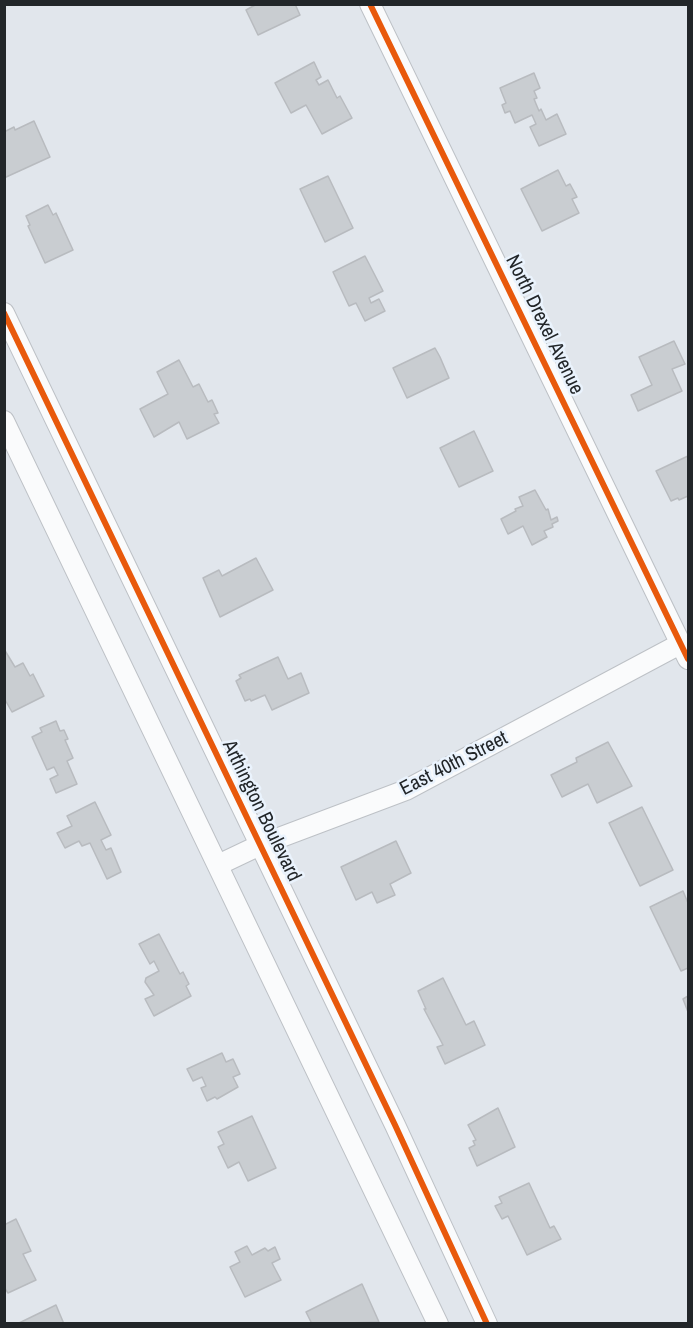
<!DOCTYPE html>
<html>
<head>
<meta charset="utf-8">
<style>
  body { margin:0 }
  #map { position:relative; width:693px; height:1328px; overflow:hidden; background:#e1e6ec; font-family:"Archivo Narrow",sans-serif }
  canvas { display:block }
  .frame { position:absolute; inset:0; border:6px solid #222629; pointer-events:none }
</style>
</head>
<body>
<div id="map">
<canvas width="693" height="1328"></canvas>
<div class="frame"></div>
</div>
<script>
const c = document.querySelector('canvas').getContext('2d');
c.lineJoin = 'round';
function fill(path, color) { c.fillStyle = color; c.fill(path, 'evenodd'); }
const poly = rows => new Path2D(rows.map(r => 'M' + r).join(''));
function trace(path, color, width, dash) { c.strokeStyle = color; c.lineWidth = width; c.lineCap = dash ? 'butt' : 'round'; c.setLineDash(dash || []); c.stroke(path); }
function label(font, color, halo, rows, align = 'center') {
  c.font = font + ' "Archivo Narrow",sans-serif'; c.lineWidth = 5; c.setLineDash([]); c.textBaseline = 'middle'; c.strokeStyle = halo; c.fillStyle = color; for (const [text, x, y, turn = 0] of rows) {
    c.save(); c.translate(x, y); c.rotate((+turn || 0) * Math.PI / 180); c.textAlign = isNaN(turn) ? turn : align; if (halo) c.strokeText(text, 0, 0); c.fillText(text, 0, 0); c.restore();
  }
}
const building = poly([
  [257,4,295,4,300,15,258,35,246,10,257,4],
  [314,62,321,77,316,80,319,85,328,80,337,98,340,96,352,118,322,134,306,105,291,113,275,83,314,62],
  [534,73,540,88,534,91,537,98,534,99,539,111,541,109,546,120,557,114,566,134,539,146,530,127,536,124,532,115,515,123,510,111,505,113,502,105,506,103,500,88,534,73],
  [34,121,50,157,4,178,4,132,14,127,15,130,34,121],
  [558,170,566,186,570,184,577,197,572,199,579,213,542,231,521,189,558,170],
  [328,176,353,228,325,242,300,189,328,176],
  [48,205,53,215,56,213,73,250,45,263,28,226,30,225,26,216,48,205],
  [365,256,383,291,369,298,371,303,379,299,385,311,365,321,356,303,349,306,333,272,365,256],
  [674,341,685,364,672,369,682,391,638,411,631,395,652,385,639,357,674,341],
  [435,348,440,357,449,378,407,398,393,368,435,348],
  [179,360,193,387,199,384,208,402,212,400,218,413,214,414,219,423,187,439,179,422,154,437,140,409,168,394,157,372,179,360],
  [474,431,493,471,459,487,440,448,474,431],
  [688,456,688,496,679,500,678,498,671,501,656,471,688,456],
  [535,490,546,510,548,509,551,520,557,517,558,521,552,524,553,527,544,531,547,537,532,545,523,526,508,534,501,519,516,511,515,509,523,506,519,497,535,490],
  [256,558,273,590,220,617,203,578,219,570,222,576,256,558],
  [4,649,15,667,23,663,30,676,33,674,44,696,12,712,4,698,4,649],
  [278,657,288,679,301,673,309,693,272,710,265,695,251,701,250,699,245,701,236,681,241,678,239,675,278,657],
  [56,721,60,731,64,730,68,739,65,740,73,758,67,761,77,784,56,793,50,779,58,775,54,767,47,770,32,737,42,732,40,728,56,721],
  [608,742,632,786,597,803,588,784,562,797,551,775,577,762,576,758,608,742],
  [95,802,111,835,101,840,106,850,111,848,121,872,107,879,90,843,82,846,79,841,65,848,57,833,72,826,67,816,95,802],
  [642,807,673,870,640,886,609,823,642,807],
  [396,841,411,873,390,884,395,895,377,903,372,892,356,900,341,867,396,841],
  [683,891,688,903,688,968,681,971,650,907,683,891],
  [159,934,180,974,183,972,189,984,186,986,191,996,154,1016,145,999,154,995,145,982,146,978,159,971,154,961,150,964,139,944,159,934],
  [443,978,466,1025,474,1021,485,1045,445,1064,437,1047,443,1045,424,1009,426,1009,418,991,443,978],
  [688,996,688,1012,683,999,688,996],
  [222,1053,226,1062,233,1059,240,1074,233,1077,238,1087,217,1099,215,1097,207,1101,201,1088,206,1086,202,1077,193,1081,187,1069,222,1053],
  [498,1108,515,1147,477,1166,469,1148,475,1145,473,1141,476,1140,468,1125,498,1108],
  [252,1116,276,1168,248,1181,239,1162,228,1168,218,1147,224,1144,218,1132,252,1116],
  [529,1183,550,1228,554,1226,561,1239,527,1255,508,1216,502,1219,495,1206,502,1203,499,1197,529,1183],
  [16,1219,31,1251,23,1254,36,1280,8,1293,4,1287,4,1225,16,1219],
  [247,1246,252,1255,265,1248,268,1251,275,1247,280,1259,272,1263,281,1280,245,1297,230,1267,240,1262,235,1252,247,1246],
  [362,1284,379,1322,312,1324,306,1312,362,1284],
  [56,1305,64,1324,17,1324,56,1305]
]);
fill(building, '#c9cdd1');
trace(building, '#b8bbbf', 1.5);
const minor = poly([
  [370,4,688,659],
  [4,313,395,1125,487,1324],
  [4,421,438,1324],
  [218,865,260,845,406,790,680,644]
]);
trace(minor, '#bdc1c6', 22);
trace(minor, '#fafbfc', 20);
trace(poly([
  [370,4,688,659],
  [4,313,395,1125,487,1324]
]), '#e8590c', 6);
label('20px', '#222629', '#eaf3fd', [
  ["North Drexel Avenue",544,325,64],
  ["East 40th Street",454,764,-27],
  ["Arthington Boulevard",261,811,64]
]);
</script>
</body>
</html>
